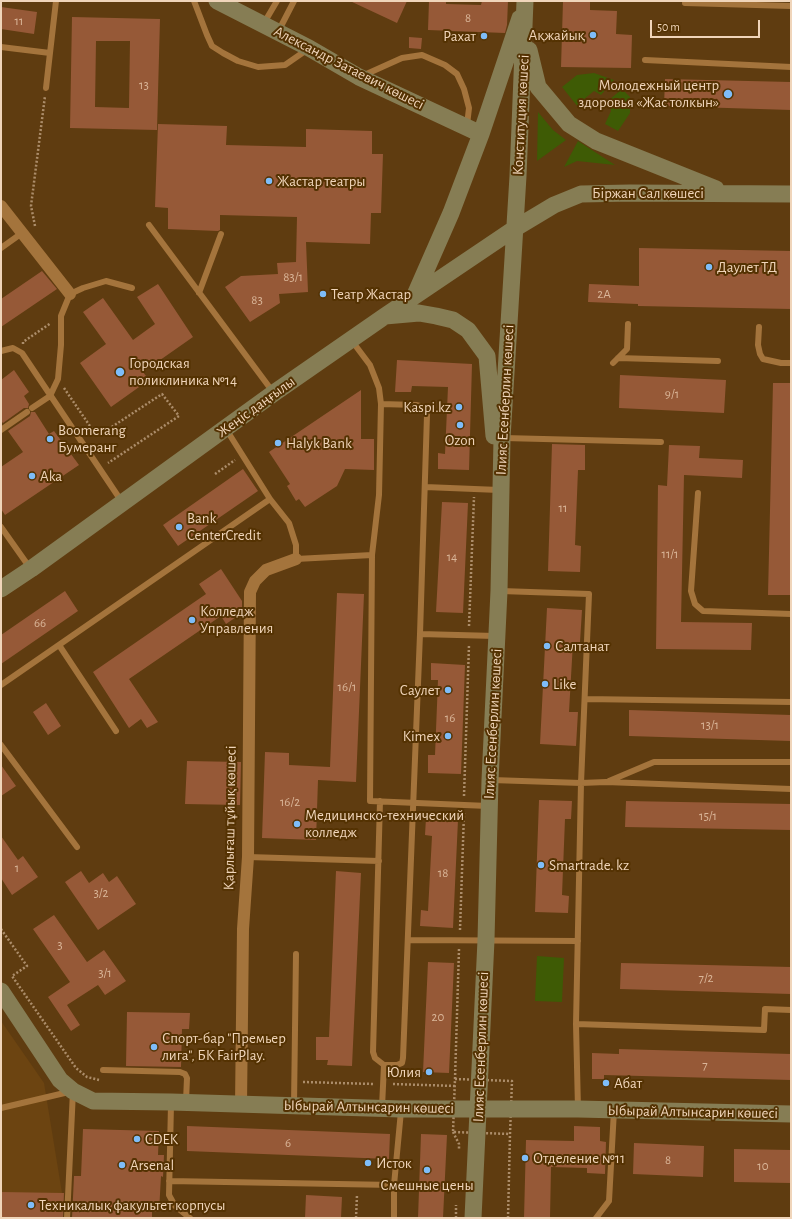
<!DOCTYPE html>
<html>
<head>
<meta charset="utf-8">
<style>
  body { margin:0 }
  #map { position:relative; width:792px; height:1219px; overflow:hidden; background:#5f3c10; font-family:"Alegreya Sans",sans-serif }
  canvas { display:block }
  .frame { position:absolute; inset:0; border:2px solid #f0d5ba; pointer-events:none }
  .scale { position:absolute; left:650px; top:20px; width:110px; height:18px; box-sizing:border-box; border:2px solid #f0d5ba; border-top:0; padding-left:5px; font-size:12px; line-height:14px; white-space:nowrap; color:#f0d5ba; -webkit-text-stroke:3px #543202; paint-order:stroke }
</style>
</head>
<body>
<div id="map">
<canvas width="792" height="1219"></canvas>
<div class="frame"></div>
<div class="scale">50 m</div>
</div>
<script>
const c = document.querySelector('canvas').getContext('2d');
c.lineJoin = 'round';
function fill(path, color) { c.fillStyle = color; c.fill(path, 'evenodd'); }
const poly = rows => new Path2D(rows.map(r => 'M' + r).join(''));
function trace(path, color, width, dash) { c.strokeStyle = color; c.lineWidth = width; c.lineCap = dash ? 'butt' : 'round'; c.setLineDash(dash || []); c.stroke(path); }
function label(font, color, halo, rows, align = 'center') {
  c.font = font + ' "Alegreya Sans",sans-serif'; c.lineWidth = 4; c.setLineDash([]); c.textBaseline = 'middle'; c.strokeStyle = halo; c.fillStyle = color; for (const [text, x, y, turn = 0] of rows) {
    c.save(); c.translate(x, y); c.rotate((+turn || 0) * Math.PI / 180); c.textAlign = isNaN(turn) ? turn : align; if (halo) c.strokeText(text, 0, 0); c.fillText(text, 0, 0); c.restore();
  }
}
fill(poly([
  [1,1021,44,1083,62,1193,61,1218,1,1218]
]), '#6c4411');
fill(poly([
  [594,73,614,80,601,95,594,91,583,100,578,107,562,87,577,75],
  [622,89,630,97,630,113,618,131,605,124,611,111,609,100],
  [538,112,553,130,566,140,537,161],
  [578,141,615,165,577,161,564,167],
  [537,956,564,958,562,1002,535,1001]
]), '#3e5b05');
fill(poly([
  [350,1,407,1,397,23],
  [429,1,446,1,446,4,481,5,482,1,508,1,507,25,505,33,428,30],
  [563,1,590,1,590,10,617,11,616,34,632,35,631,68,561,67],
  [1,7,37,12,34,34,1,29],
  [72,17,160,19,157,130,70,128],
  [96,41,130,41,129,108,95,107],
  [409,37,422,38,421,49,409,48],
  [665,79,791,82,791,110,664,106],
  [158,124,227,126,226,145,306,147,306,129,372,131,372,154,383,154,381,213,371,213,370,244,306,242,308,292,279,294,280,303,250,322,225,287,241,276,278,274,277,263,296,262,297,217,220,215,220,230,218,231,168,229,168,208,155,207],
  [639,248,791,251,791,309,638,306,638,304,588,302,589,284,639,286],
  [42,271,57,289,1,327,1,299],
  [158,284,193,337,143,372,149,380,111,407,80,363,106,344,83,312,103,298,133,340,155,324,137,297],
  [397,360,472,364,469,470,438,469,438,453,445,454,448,387,412,386,411,392,395,392],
  [14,370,29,392,24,396,29,404,28,408,24,408,3,423,1,421,1,380],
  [620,375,726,380,724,413,619,408],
  [773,383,791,383,791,595,768,595],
  [361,390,361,439,374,439,374,470,345,469,337,486,305,507,299,499,296,501,287,486,290,484,269,452],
  [31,412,35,412,49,434,54,431,79,465,5,515,1,509,1,467,23,452,8,431,30,416],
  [552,444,585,445,585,470,578,470,575,545,581,546,580,572,548,571],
  [669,445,700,446,699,458,743,460,742,478,684,475,681,622,752,623,751,650,656,649,658,485,667,486],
  [243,469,258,491,178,546,163,525],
  [442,502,468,503,463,613,436,612],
  [221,569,242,601,242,613,226,624,221,616,129,679,158,722,147,728,141,719,129,728,93,672,206,594,199,584],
  [65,591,78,611,1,664,1,635],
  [337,593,364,594,356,782,318,780,316,840,262,838,265,752,289,753,289,765,330,767],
  [547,608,582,610,580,642,573,642,569,712,578,712,576,746,540,744],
  [431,663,465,665,461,774,428,773,428,755,435,755,438,680,431,680],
  [46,703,61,726,48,735,33,712],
  [629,710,791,715,791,741,629,736],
  [187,761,241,762,240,805,185,804],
  [1,765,16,786,1,796],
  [539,800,572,801,571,819,565,819,562,895,569,896,568,913,535,912],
  [626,801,791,804,791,830,625,827],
  [426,818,458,820,453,928,420,926,421,910,428,911,432,836,425,835],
  [1,836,18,860,23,856,38,877,12,895,1,878],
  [81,871,89,883,103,873,109,882,117,876,136,904,98,930,65,882],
  [336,871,361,873,352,1066,327,1065,328,1060,316,1060,316,1037,329,1037],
  [54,915,87,962,104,950,126,981,105,995,98,985,67,1005,80,1025,71,1031,48,997,70,982,33,929],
  [428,962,454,963,449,1073,423,1072],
  [621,963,791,967,791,994,620,989],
  [127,1012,190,1013,189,1029,182,1029,181,1067,126,1066],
  [619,1049,791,1054,791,1080,604,1075,604,1079,592,1079,592,1053,619,1054],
  [187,1126,390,1134,389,1159,187,1151],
  [574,1126,600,1127,600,1141,606,1142,605,1174,587,1173,587,1168,551,1167,550,1218,524,1218,526,1140,574,1141],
  [83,1129,159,1131,158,1155,164,1155,163,1177,161,1176,159,1212,152,1211,152,1218,72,1218,74,1176,81,1176],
  [421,1134,447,1135,443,1218,418,1218],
  [634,1143,704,1146,703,1177,633,1174],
  [734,1149,791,1150,791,1183,734,1182],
  [1,1192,64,1193,63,1218,1,1218],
  [306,1195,342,1197,341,1218,305,1218]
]), '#965937');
trace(poly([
  [35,226,31,206,45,96],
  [23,344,23,342,51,323],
  [64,388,94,432,107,430,162,394,179,416,108,463],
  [215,474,235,460],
  [469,626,474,497],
  [464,796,469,645],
  [1,929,27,966,12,976,76,1068,87,1077,99,1080],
  [460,930,464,813],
  [455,1079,459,949],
  [455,1079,512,1081,510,1134,453,1132,455,1079],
  [303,1082,374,1084],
  [393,1084,455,1086],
  [453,1132,459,1144,459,1150],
  [356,1218,357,1195],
  [456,1218,456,1205],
  [508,1218,510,1134]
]), '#ac8d6a', 2.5, [2, 2]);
trace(poly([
  [194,1,207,35,212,46,223,53,238,61,258,67,285,65,308,49],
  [685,3,791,6],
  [264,23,277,1],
  [278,32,294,1],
  [1,47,50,53,56,1],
  [645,60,791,67],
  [362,76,402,58,422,55,445,65,457,74,464,89,469,108,467,125],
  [46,88,50,53],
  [149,225,273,392],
  [1,248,22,233],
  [199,293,221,234],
  [759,327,758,345,760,354,763,359,781,363,791,363],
  [352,341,370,365,379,388,381,404,379,495,372,555],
  [1,351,13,348,22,353,122,502],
  [618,358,718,361],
  [613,363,627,349,628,324],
  [381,404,416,405,424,407,427,415,420,634],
  [32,408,50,396,58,379,61,345,61,316,70,294,83,288,106,281,132,288],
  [226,429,270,499,289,523,296,545,296,559,372,555,370,801,488,806],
  [1,430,27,412],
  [504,438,661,442],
  [425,487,499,490],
  [698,493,691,591,695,604,703,611,791,614],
  [1,527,30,568],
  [501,591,589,594,581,783,576,1024],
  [59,645,116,731],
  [1,685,270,499],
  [585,699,791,702],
  [1,745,77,847],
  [492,780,581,783,606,782,791,789],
  [609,781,654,762,791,762],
  [380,801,373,1052,375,1058,384,1065],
  [248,857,379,861],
  [408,940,578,941],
  [103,1070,180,1072,185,1074,187,1078,186,1101],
  [171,1104,169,1195,175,1206,190,1218],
  [294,1105,296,954],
  [382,1107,384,1065,397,1065,402,1063,403,1058,420,634,495,636],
  [1,1108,73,1091,67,1218],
  [578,1109,576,1024,764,1030,765,1009,791,1010],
  [169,1181,394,1185],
  [394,1218,394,1185,401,1111],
  [596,1218,609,1201,614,1110]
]), '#a4743c', 6);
trace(poly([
  [1,206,70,294],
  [241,1105,243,929,248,857,250,592,255,581,266,570,296,559]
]), '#a4743c', 12);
trace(poly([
  [217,1,309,48,359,77,481,134],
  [529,50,538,87,569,124,596,141,716,189],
  [415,295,451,213,481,134,520,18],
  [385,316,419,313,436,316,453,320,468,330,487,356,494,436],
  [1,589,31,569,274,393,385,316,514,229,554,205,581,194,630,193,791,194],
  [1,991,60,1080,73,1091,93,1101,171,1102,401,1109,578,1109,791,1114],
  [473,1218,486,940,490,780,499,591,502,438,518,176,525,1]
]), '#867d54', 17);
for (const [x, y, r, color] of [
  [593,35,4,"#7ebdf9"],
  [484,36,4,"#7ebdf9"],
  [728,94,5,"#7ebdf9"],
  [269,181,4,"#7ebdf9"],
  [709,267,4,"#7ebdf9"],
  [323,294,4,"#7ebdf9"],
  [120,372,5,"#7ebdf9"],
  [459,407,4,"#7ebdf9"],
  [460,425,4,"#7ebdf9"],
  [50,439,4,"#7ebdf9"],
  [278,443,4,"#7ebdf9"],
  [32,476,4,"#7ebdf9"],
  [179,527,4,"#7ebdf9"],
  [192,620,4,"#7ebdf9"],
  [547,646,4,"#7ebdf9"],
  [545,684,4,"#7ebdf9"],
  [448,690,4,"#7ebdf9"],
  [448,736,4,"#7ebdf9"],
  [297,824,4,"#7ebdf9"],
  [541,865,4,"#7ebdf9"],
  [154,1047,4,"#7ebdf9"],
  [429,1072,4,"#7ebdf9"],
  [606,1083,4,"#7ebdf9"],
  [137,1139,4,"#7ebdf9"],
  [525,1158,4,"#7ebdf9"],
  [368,1163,4,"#7ebdf9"],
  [122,1165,4,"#7ebdf9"],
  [427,1170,4,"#7ebdf9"],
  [31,1205,4,"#7ebdf9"]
]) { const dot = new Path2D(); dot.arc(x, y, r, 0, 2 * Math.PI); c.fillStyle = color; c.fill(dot); trace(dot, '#543202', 1.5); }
label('13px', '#dab699', null, [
  ["8",468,18],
  ["11",19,21],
  ["13",144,85],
  ["83/1",293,277],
  ["2А",604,294],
  ["83",257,300],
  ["9/1",672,394],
  ["11",563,508],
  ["11/1",670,554],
  ["14",452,557],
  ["66",40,623],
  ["16/1",347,687],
  ["16",450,718],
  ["13/1",710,725],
  ["16/2",290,802],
  ["15/1",708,816],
  ["1",17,868],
  ["18",443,873],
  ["3/2",101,893],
  ["3",60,945],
  ["3/1",105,973],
  ["7/2",706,978],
  ["20",438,1017],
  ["7",705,1065],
  ["6",288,1143],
  ["8",668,1160],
  ["10",763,1166]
]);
label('15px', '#f0d5ba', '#543202', [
  ["Ақжайық",585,35,"right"],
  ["Рахат",476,36,"right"],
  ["Молодежный центр",719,85,"right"],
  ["здоровья «Жас толкын»",719,102,"right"],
  ["Жастар театры",277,181],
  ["Даулет ТД",717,267],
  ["Театр Жастар",331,294],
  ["Городская",129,363],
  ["поликлиника №14",129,380],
  ["Kaspi.kz",451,407,"right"],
  ["Boomerang",58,430],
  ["Бумеранг",58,447],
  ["Ozon",460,440,"center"],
  ["Halyk Bank",286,443],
  ["Aka",40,476],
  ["Bank",187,518],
  ["CenterCredit",187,535],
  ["Колледж",200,611],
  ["Управления",200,628],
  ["Салтанат",555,646],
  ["Like",553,684],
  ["Саулет",440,690,"right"],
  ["Kimex",440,736,"right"],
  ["Медицинско-технический",305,815],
  ["колледж",305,832],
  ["Smartrade. kz",549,865],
  ["Спорт-бар \"Премьер",162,1038],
  ["лига\", БК FairPlay.",162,1055],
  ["Юлия",421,1072,"right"],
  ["Абат",614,1083],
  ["CDEK",145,1139],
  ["Отделение №11",533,1158],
  ["Исток",376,1163],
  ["Arsenal",130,1165],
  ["Смешные цены",427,1185,"center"],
  ["Техникалық факультет корпусы",39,1205]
], 'left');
label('15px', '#f0d5ba', '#543202', [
  ["Александр Затаевич көшесі",349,68,27],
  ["Конституция көшесі",521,115,-87],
  ["Біржан Сал көшесі",648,193],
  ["Ілияс Есенберлин көшесі",505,400,-87],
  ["Жеңіс даңғылы",256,407,-36],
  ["Ілияс Есенберлин көшесі",493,724,-87],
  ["Қарлығаш тұйық көшесі",230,818,-89],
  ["Ілияс Есенберлин көшесі",481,1047,-88],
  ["Ыбырай Алтынсарин көшесі",369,1107,1],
  ["Ыбырай Алтынсарин көшесі",693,1112,1]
]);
</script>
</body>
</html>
